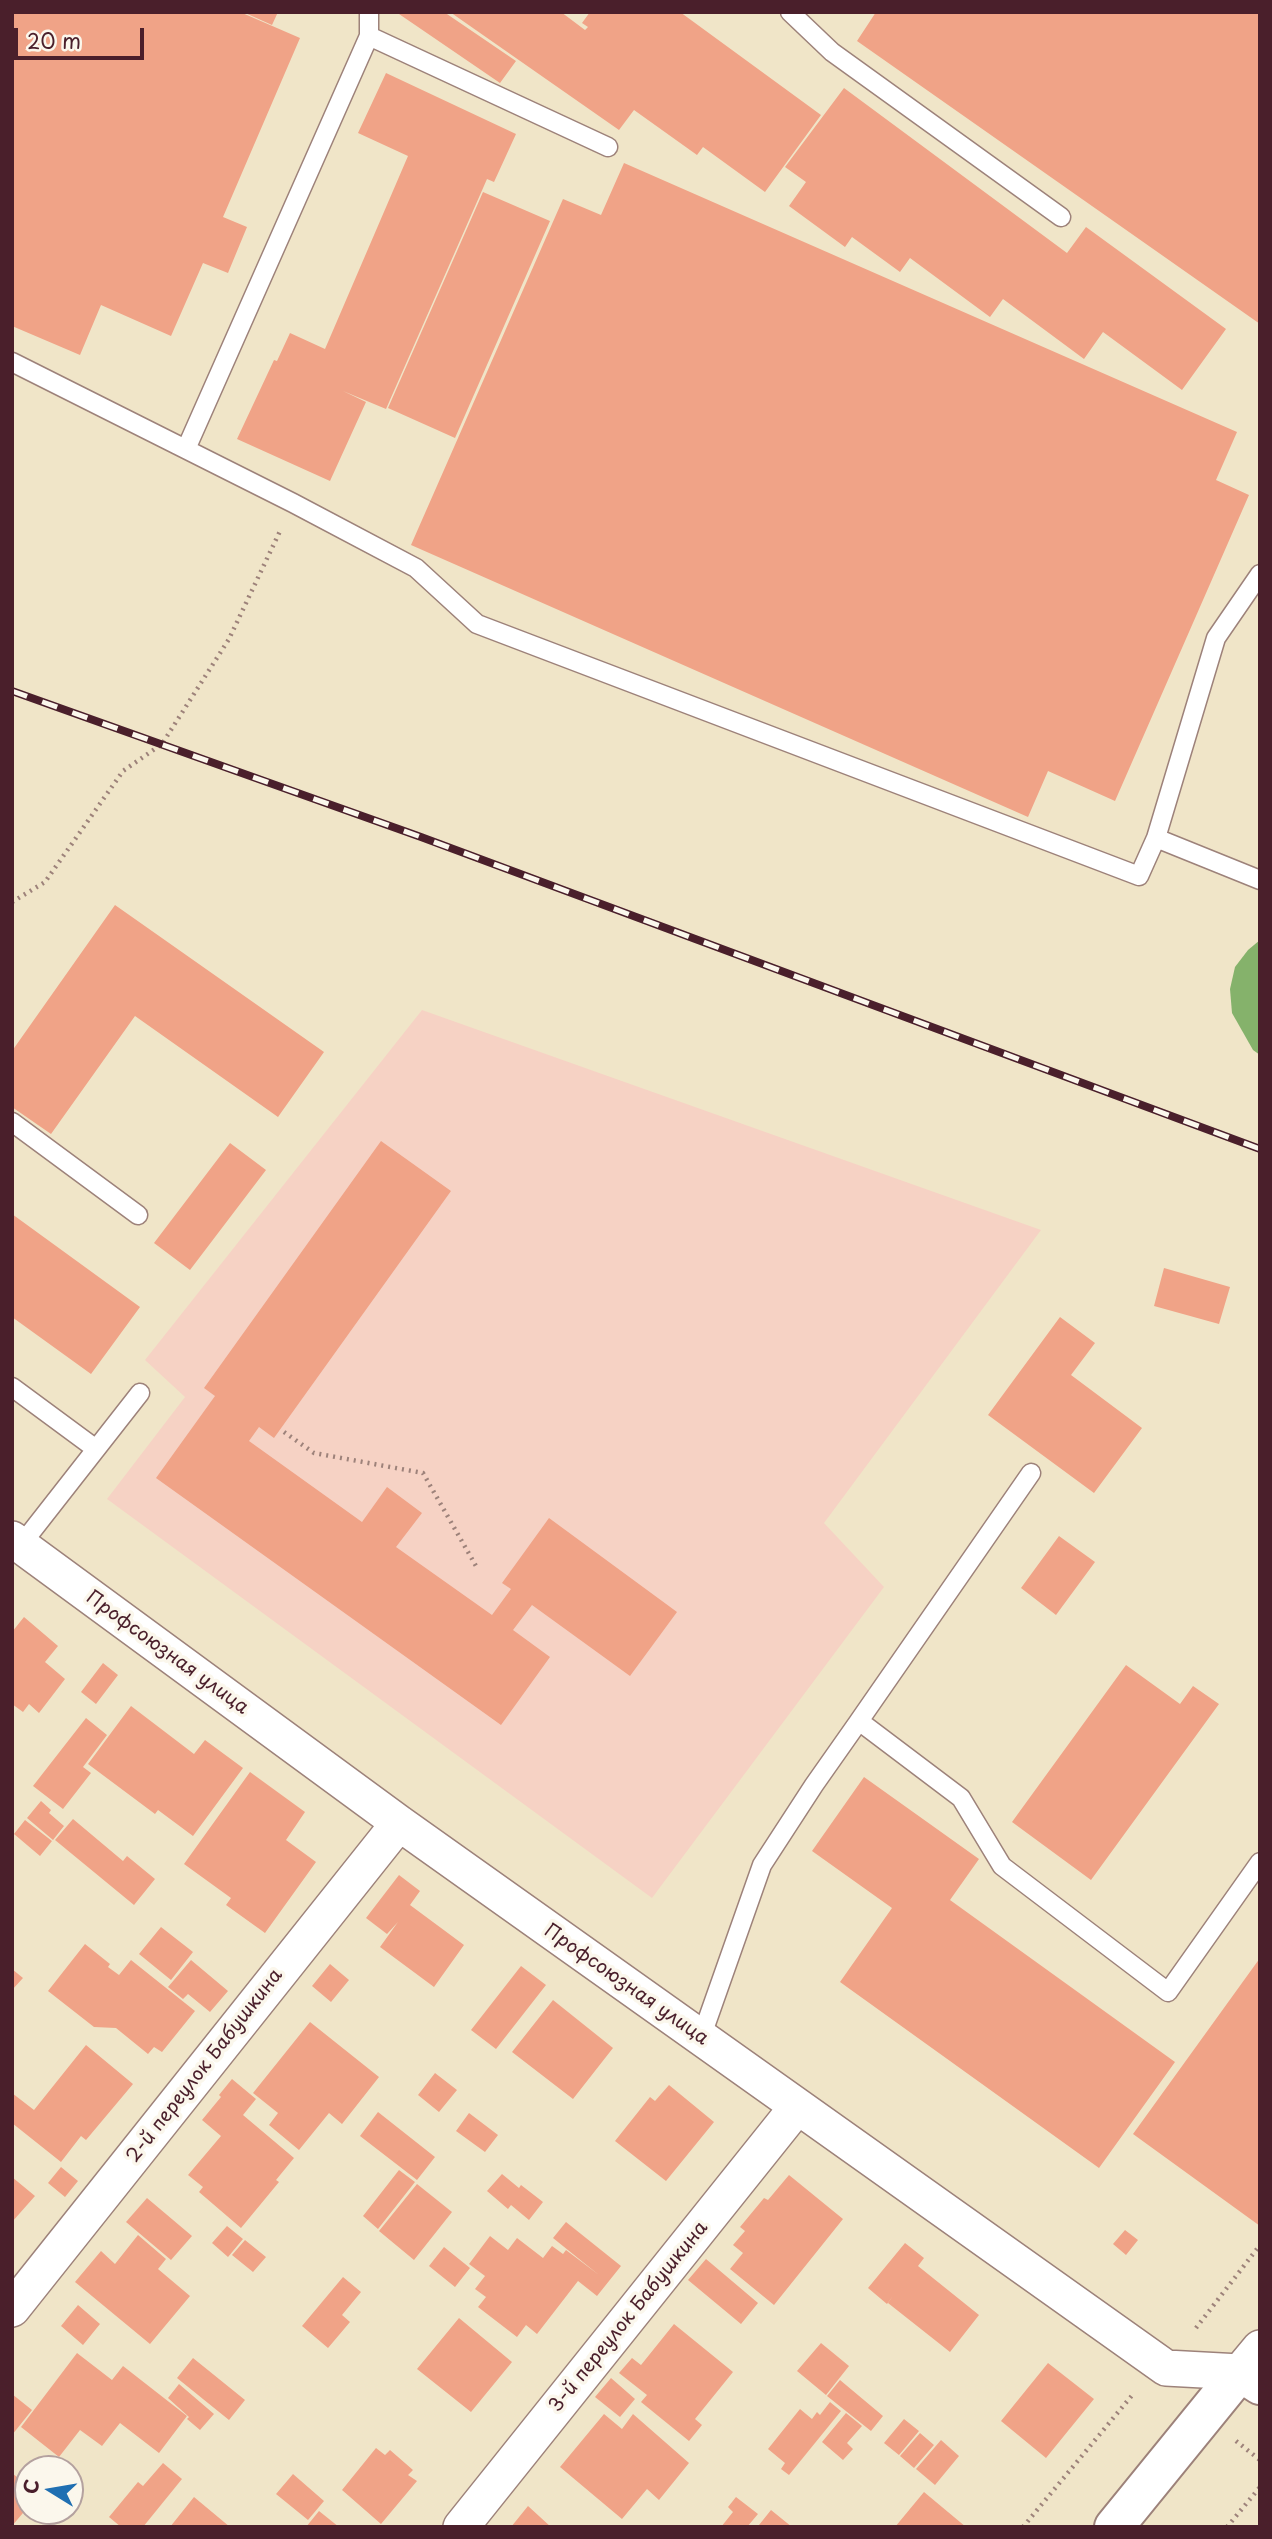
<!DOCTYPE html>
<html>
<head>
<meta charset="utf-8">
<style>
  body { margin:0 }
  #map { position:relative; width:1272px; height:2539px; overflow:hidden; background:#f0e5c8; font-family:"Playpen Sans",sans-serif }
  canvas { display:block }
  .frame { position:absolute; inset:0; border:14px solid #4a1f2b; pointer-events:none }
  .north { position:absolute; left:14px; top:2455px; width:70px; height:70px; box-sizing:border-box; background:#fbf7ec; border:2px solid #b4a19f; border-radius:50%; rotate:281deg; font-size:19px; font-weight:700; line-height:28px; text-align:center; color:#4a1f2b }
  .north::after { content:''; display:block; margin:auto; width:24px; height:32px; background:#1f6fb2; clip-path:polygon(50% 0,100% 100%,50% 72%,0 100%) }
  .scale { position:absolute; left:14px; top:28px; width:130px; height:32px; box-sizing:border-box; border:4px solid #4a1f2b; border-top:0; padding-left:9px; font-size:21px; line-height:24px; white-space:nowrap; color:#4a1f2b; -webkit-text-stroke:5px #fbf7ec; paint-order:stroke }
</style>
</head>
<body>
<div id="map">
<canvas width="1272" height="2539"></canvas>
<div class="frame"></div>
<div class="north">С</div>
<div class="scale">20 m</div>
</div>
<script>
const c = document.querySelector('canvas').getContext('2d');
c.lineJoin = 'round';
function fill(path, color) { c.fillStyle = color; c.fill(path, 'evenodd'); }
const poly = rows => new Path2D(rows.map(r => 'M' + r).join(''));
function trace(path, color, width, dash) { c.strokeStyle = color; c.lineWidth = width; c.lineCap = dash ? 'butt' : 'round'; c.setLineDash(dash || []); c.stroke(path); }
function label(font, color, halo, rows, align = 'center') {
  c.font = font + ' "Playpen Sans",sans-serif'; c.lineWidth = 7; c.setLineDash([]); c.textBaseline = 'middle'; c.strokeStyle = halo; c.fillStyle = color; for (const [text, x, y, turn = 0] of rows) {
    c.save(); c.translate(x, y); c.rotate((+turn || 0) * Math.PI / 180); c.textAlign = isNaN(turn) ? turn : align; if (halo) c.strokeText(text, 0, 0); c.fillText(text, 0, 0); c.restore();
  }
}
fill(poly([
  [422,1010,1041,1230,824,1523,884,1587,652,1898,107,1499,185,1397,145,1360]
]), '#f6d2c4');
fill(poly([
  [1260,940,1260,1055,1253,1050,1232,1013,1230,989,1235,967,1248,950]
]), '#85b26b');
fill(poly([
  [12,12,240,12,300,38,223,217,247,227,228,273,203,263,171,336,101,305,80,355,12,326],
  [243,12,278,12,272,25],
  [401,12,444,12,516,61,500,83,399,14],
  [450,12,561,12,585,30,588,27,582,23,590,12,680,12,821,115,765,192,703,147,697,155,634,110,619,130],
  [876,12,1260,12,1260,324,857,41],
  [386,73,516,134,494,182,487,179,386,409,343,391,366,402,330,481,237,439,274,360,277,361,290,333,325,349,408,156,358,133],
  [844,88,1067,253,1086,227,1226,329,1182,390,1103,332,1084,359,1003,299,990,317,910,258,900,272,852,237,845,247,789,206,806,182,785,167],
  [624,163,1237,432,1216,480,1249,495,1115,801,1048,771,1028,817,411,545,563,199,601,215],
  [483,192,550,221,455,438,388,408],
  [115,905,324,1052,278,1117,135,1016,51,1134,12,1107,12,1051],
  [381,1141,451,1191,274,1438,259,1427,249,1441,362,1522,387,1487,422,1513,396,1547,492,1615,511,1589,502,1583,549,1518,677,1612,630,1676,532,1605,513,1630,550,1657,501,1725,156,1478,215,1396,204,1388],
  [230,1143,266,1170,190,1270,154,1243],
  [12,1214,140,1307,91,1374,12,1317],
  [1164,1268,1230,1287,1219,1324,1154,1306],
  [1060,1317,1095,1343,1071,1375,1142,1428,1094,1493,988,1415],
  [1059,1536,1095,1562,1056,1615,1021,1588],
  [24,1617,58,1646,45,1662,65,1679,39,1713,29,1704,23,1712,12,1704,12,1632],
  [103,1663,118,1675,96,1704,81,1692],
  [1126,1665,1180,1704,1193,1686,1219,1704,1091,1880,1012,1822],
  [131,1706,194,1754,205,1740,243,1768,193,1836,158,1810,155,1814,88,1764],
  [86,1718,107,1735,83,1767,91,1773,63,1809,33,1786],
  [250,1772,305,1812,286,1840,316,1862,265,1933,226,1905,231,1898,184,1864],
  [864,1777,979,1859,950,1900,1175,2062,1099,2168,840,1982,892,1908,812,1851],
  [41,1801,51,1810,49,1813,64,1826,53,1840,27,1818],
  [73,1819,123,1861,127,1856,155,1879,134,1905,55,1840],
  [25,1820,52,1841,40,1856,14,1834],
  [399,1875,420,1891,410,1905,464,1945,434,1987,380,1947,398,1922,387,1934,366,1918],
  [161,1927,193,1952,171,1980,139,1954],
  [85,1944,110,1964,108,1967,119,1975,131,1960,195,2011,162,2052,154,2047,148,2054,116,2028,94,2027,48,1991],
  [1260,1958,1260,2226,1133,2134],
  [191,1960,228,1991,210,2012,188,1994,183,1999,168,1987],
  [330,1964,349,1980,331,2002,312,1986],
  [521,1966,546,1985,496,2049,471,2030],
  [12,1969,23,1978,12,1990],
  [553,2000,613,2048,573,2099,512,2052],
  [310,2022,379,2077,342,2124,329,2113,299,2150,269,2125,278,2113,253,2093],
  [86,2045,133,2084,86,2140,81,2136,61,2162,12,2123,12,2093,34,2110],
  [435,2073,457,2090,439,2112,418,2095],
  [232,2079,256,2099,243,2115,294,2158,276,2180,279,2182,241,2228,199,2192,203,2187,188,2175,221,2136,202,2120,221,2097,219,2095],
  [669,2085,714,2122,666,2181,615,2141,650,2097,655,2101],
  [378,2112,435,2157,417,2180,360,2136],
  [469,2113,498,2135,485,2152,456,2131],
  [61,2167,78,2181,65,2197,48,2183],
  [399,2170,415,2182,378,2229,363,2216],
  [502,2174,519,2188,521,2185,543,2202,529,2220,511,2205,508,2209,487,2191],
  [789,2175,843,2219,774,2305,730,2269,743,2253,733,2245,745,2231,740,2227,764,2198,768,2200],
  [12,2177,35,2196,12,2222],
  [417,2184,452,2212,414,2260,379,2231],
  [147,2198,192,2236,171,2260,126,2222],
  [566,2222,621,2266,597,2296,578,2281,537,2334,526,2325,517,2337,478,2307,486,2297,475,2289,485,2276,469,2264,490,2236,508,2250,517,2238,543,2258,552,2246,563,2254,566,2250,599,2275,553,2238],
  [227,2226,243,2239,228,2257,212,2243],
  [1125,2230,1138,2240,1126,2255,1113,2244],
  [138,2235,166,2259,158,2269,190,2296,150,2344,75,2282,101,2251,115,2264],
  [245,2240,266,2257,253,2272,232,2255],
  [905,2243,924,2258,918,2266,979,2315,950,2352,888,2303,893,2296,887,2304,868,2288],
  [444,2247,470,2268,455,2287,429,2266],
  [706,2259,758,2303,741,2324,688,2280],
  [343,2277,361,2292,342,2315,350,2322,328,2348,302,2326],
  [78,2305,100,2324,83,2345,61,2326],
  [459,2318,512,2362,471,2412,417,2369],
  [674,2324,733,2372,695,2419,702,2425,689,2441,641,2402,647,2395,619,2373,632,2358,641,2365],
  [821,2343,849,2366,826,2395,797,2371],
  [77,2353,112,2380,123,2366,187,2416,159,2453,120,2423,102,2446,80,2430,59,2457,21,2427],
  [193,2358,245,2400,229,2420,177,2378],
  [1048,2363,1094,2399,1046,2458,1001,2421],
  [611,2378,635,2399,620,2417,595,2397],
  [840,2380,883,2416,871,2431,827,2396],
  [179,2384,214,2414,200,2430,187,2419,189,2417,168,2398],
  [12,2394,32,2410,12,2435],
  [830,2402,841,2411,789,2475,781,2469,785,2463,768,2449,800,2409,812,2419,817,2412,820,2415],
  [846,2413,862,2426,847,2443,853,2449,843,2460,822,2442],
  [604,2414,622,2429,633,2414,689,2463,659,2500,647,2489,622,2519,560,2467],
  [904,2419,919,2431,899,2455,884,2443],
  [920,2433,934,2445,914,2468,900,2456],
  [941,2440,959,2456,935,2485,916,2469],
  [376,2448,385,2455,390,2450,413,2470,408,2475,417,2481,381,2524,342,2490],
  [163,2463,182,2479,143,2527,121,2527,109,2517,138,2482,143,2486],
  [12,2473,28,2486,28,2507,12,2526],
  [293,2474,324,2501,308,2520,276,2494],
  [924,2492,966,2527,895,2527],
  [194,2497,230,2527,170,2527],
  [736,2497,758,2514,747,2527,721,2527,733,2512,728,2507],
  [528,2506,551,2527,511,2527],
  [771,2510,792,2527,761,2527,759,2525],
  [319,2511,339,2527,306,2527]
]), '#f0a387');
const service = poly([
  [790,12,832,52,1061,217],
  [369,36,608,147],
  [12,362,293,503,416,568,477,624,1139,876,1156,838,1216,638,1260,574],
  [186,449,369,36,369,12],
  [1156,838,1260,880],
  [12,1122,138,1215],
  [12,1387,96,1449],
  [21,1545,140,1393],
  [859,1721,1031,1473],
  [701,2038,762,1865,814,1785,859,1721,961,1798,1002,1866,1168,1992,1260,1862]
]);
const minor = poly([
  [12,1539,399,1823,1166,2368,1240,2372,1260,2348],
  [12,2309,399,1823],
  [461,2527,797,2107]
]);
const tertiary = poly([
  [1114,2527,1240,2372,1260,2385]
]);
trace(service, '#9d827a', 21);
trace(minor, '#9d827a', 38);
trace(tertiary, '#9d827a', 42);
trace(poly([
  [12,902,45,882,123,771,162,744,229,639,281,529],
  [284,1432,314,1453,423,1473,476,1566],
  [1196,2328,1260,2245],
  [1236,2441,1260,2460],
  [1023,2527,1134,2393],
  [1227,2527,1260,2487]
]), '#9d827a', 4.5, [2, 5]);
trace(service, '#fff', 18);
trace(minor, '#fff', 35);
trace(tertiary, '#fff', 38);
const rail = poly([
  [12,691,421,837,1260,1149]
]);
trace(rail, '#4a1f2b', 8);
trace(rail, '#fbf7ec', 5, [16]);
label('19px', '#4a1f2b', '#fbf7ec', [
  ["Профсоюзная улица",167,1653,36],
  ["Профсоюзная улица",626,1985,35],
  ["2-й переулок Бабушкина",205,2066,-52],
  ["3-й переулок Бабушкина",629,2317,-51]
]);
</script>
</body>
</html>
